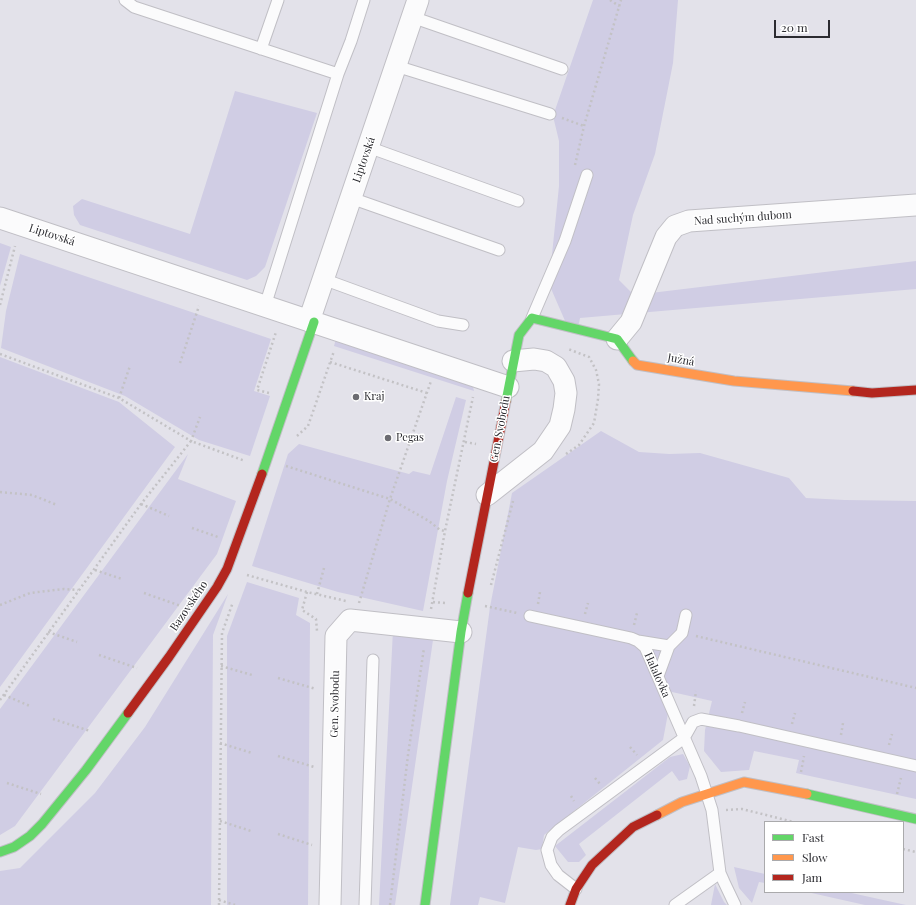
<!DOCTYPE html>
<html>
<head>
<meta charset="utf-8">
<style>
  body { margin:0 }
  #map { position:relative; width:916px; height:905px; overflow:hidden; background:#e3e2ea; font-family:"Playfair Display",serif }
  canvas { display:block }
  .legend { position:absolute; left:764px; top:821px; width:140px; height:72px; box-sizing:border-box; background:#fff; border:1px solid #aaaaac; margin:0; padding:5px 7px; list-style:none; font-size:12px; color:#2b2b30 }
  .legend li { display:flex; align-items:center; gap:8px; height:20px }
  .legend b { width:20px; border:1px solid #aaaaac }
  .scale { position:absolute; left:774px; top:20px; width:56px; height:18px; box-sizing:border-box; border:2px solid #2b2b30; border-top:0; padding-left:5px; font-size:12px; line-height:14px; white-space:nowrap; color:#2b2b30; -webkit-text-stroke:3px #fff; paint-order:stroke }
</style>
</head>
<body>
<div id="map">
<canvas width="916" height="905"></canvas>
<ul class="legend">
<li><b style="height:5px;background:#63d668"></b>Fast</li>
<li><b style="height:5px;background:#ff974d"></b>Slow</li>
<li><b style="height:5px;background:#b3261e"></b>Jam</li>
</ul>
<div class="scale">20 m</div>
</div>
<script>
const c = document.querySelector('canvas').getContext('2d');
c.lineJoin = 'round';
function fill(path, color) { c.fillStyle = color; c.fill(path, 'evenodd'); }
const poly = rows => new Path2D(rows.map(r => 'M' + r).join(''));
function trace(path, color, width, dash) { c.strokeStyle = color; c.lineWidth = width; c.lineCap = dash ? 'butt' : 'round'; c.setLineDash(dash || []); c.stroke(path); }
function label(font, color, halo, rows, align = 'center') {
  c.font = font + ' "Playfair Display",serif'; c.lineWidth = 3; c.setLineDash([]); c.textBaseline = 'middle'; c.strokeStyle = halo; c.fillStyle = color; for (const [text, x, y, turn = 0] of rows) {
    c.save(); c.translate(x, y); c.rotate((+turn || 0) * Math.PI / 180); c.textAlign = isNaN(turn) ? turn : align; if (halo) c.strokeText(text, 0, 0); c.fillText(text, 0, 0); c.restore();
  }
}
fill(poly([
  [593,0,678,0,673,63,655,154,633,215,619,280,634,295,916,261,916,289,580,318,578,328,569,330,549,284,559,186,559,141,553,116],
  [235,91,317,113,265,267,256,276,247,280,80,225,74,215,73,206,82,199,190,234],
  [0,243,11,247,0,286],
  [20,254,271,339,254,391,270,396,250,456,199,440,125,396,1,348,6,311],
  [337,335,472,383,474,391,334,346],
  [0,357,119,402,175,447,0,687],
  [456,397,466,400,447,481,423,611,338,592,252,566,288,454,299,444,409,474,413,471,430,475],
  [601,431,639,452,669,454,700,453,789,478,806,498,845,500,916,501,916,799,796,773,799,760,754,751,749,770,721,772,704,751,705,730,712,701,672,692,663,740,544,835,542,849,536,850,518,847,505,903,480,897,478,905,450,905,490,607,512,493],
  [188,454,178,479,236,501,217,554,15,826,0,835,0,709],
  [247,582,299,598,296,615,310,623,308,905,227,905,227,636],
  [228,594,213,635,211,905,0,905,0,871,20,868,95,793,145,727],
  [393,630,434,633,395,905,379,905],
  [683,754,690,766,687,779,679,781,672,771,579,844,586,855,579,862,568,862,555,846,670,757],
  [734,867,765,874,765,883,759,882,752,903,739,888],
  [715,884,724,902,727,905,711,905],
  [807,892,847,892,906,905,865,905]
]), '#d0cde4');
const lane = poly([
  [125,0,134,7,338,74],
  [412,17,562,69],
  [261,49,278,0],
  [396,66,550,114],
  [368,147,518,201],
  [351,198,499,250],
  [323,279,438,321,463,325],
  [265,306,338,74,351,41,364,0],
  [532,318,565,241,587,175],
  [530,616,631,638,638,641,645,647,701,776,712,810,720,873,724,882,735,905],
  [638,641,669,646,682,633,686,615],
  [658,676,669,646],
  [576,889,558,875,551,865,547,850,552,837,559,830,684,738,693,722,701,719,739,726,916,766],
  [365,905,373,660],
  [675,905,720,873]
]);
const street = poly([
  [0,218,508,387],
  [309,321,418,0],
  [617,339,631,322,666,237,675,226,689,221,916,205],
  [487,495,543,451,560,426,564,409,566,393,564,381,556,367,546,361,534,359,513,361],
  [330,905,336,636,350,620,461,632]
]);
const fast = poly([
  [506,401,519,335,532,318,617,339,633,361],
  [262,474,314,322],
  [807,794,916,819],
  [0,852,14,847,30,836,42,824,86,770,128,713],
  [425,905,461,632,468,593]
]);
const slow = poly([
  [633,361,637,365,734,381,853,391],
  [657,815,682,802,744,782,807,794]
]);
const jam = poly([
  [853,391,872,393,916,390],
  [468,593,506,401],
  [128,713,169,657,217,587,227,569,262,474],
  [570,905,576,889,592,865,633,827,657,815]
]);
trace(lane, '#c0bfc5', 13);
trace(street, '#c0bfc5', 23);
trace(fast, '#c0bfc5', 11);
trace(slow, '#c0bfc5', 11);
trace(jam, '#c0bfc5', 11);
trace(poly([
  [610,0,619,6],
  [562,118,584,126],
  [575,165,584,126,621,0],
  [0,305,15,246],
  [0,354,119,398,191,441,200,417],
  [330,362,427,393],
  [180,363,199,306],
  [269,393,257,390,276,332],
  [119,398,130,366],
  [297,436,308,426,334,351],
  [465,442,476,444],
  [566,454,579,445,594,423,598,399,599,384,596,370,589,357,568,349],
  [286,466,390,499,429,521,440,530,445,531],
  [0,492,32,495,57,505],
  [141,504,169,516],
  [192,528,218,537],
  [95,570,122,579],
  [247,575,307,592,346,601],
  [491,585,513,501],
  [307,592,302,610,316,619,317,631],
  [144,593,181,606],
  [317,594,324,568],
  [433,602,446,603],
  [359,603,390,499,431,381],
  [538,604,540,592],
  [0,605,30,593,64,589,78,590],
  [485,606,517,613],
  [431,609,445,531,473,397],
  [585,614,588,603],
  [634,625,637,613],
  [48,632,77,642],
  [696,636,916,688],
  [99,655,137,668],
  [221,666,252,675],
  [278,678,316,689],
  [4,695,30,706],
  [0,700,141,504,191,441,245,461],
  [694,706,696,691],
  [742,713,745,702],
  [53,719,90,731],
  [792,724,795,713],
  [841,735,843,723],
  [220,743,252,753],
  [889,745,892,734],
  [630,747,637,755],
  [278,756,314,767],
  [801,772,804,756],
  [595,778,600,784],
  [7,783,41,794],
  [897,794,901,778],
  [571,796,574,801],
  [726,810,742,809,794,822],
  [220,821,251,831],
  [278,834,312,845],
  [903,849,916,852],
  [219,900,235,905],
  [219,905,222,633,233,602],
  [390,905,408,755,424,648]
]), '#c3c2c5', 2.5, [2, 3]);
trace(lane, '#fbfbfc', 11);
trace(street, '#fbfbfc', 21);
trace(fast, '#63d668', 9);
trace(slow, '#ff974d', 9);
trace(jam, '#b3261e', 9);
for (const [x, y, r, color] of [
  [356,397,4,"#6b6b71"],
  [388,438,4,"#6b6b71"]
]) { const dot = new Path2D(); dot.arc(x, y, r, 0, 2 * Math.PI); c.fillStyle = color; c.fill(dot); trace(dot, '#fff', 1.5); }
label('11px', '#2b2b30', '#fff', [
  ["Liptovská",364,160,-71],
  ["Nad suchým dubom",743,218,-4],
  ["Liptovská",52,235,18],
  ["Južná",681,360,10],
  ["Gen. Svobodu",500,429,-79],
  ["Bazovského",189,606,-56],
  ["Halalovka",657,675,66],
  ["Gen. Svobodu",335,704,-89]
]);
label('11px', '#2b2b30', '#fff', [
  ["Kraj",364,397],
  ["Pegas",396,438]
], 'left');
</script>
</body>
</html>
